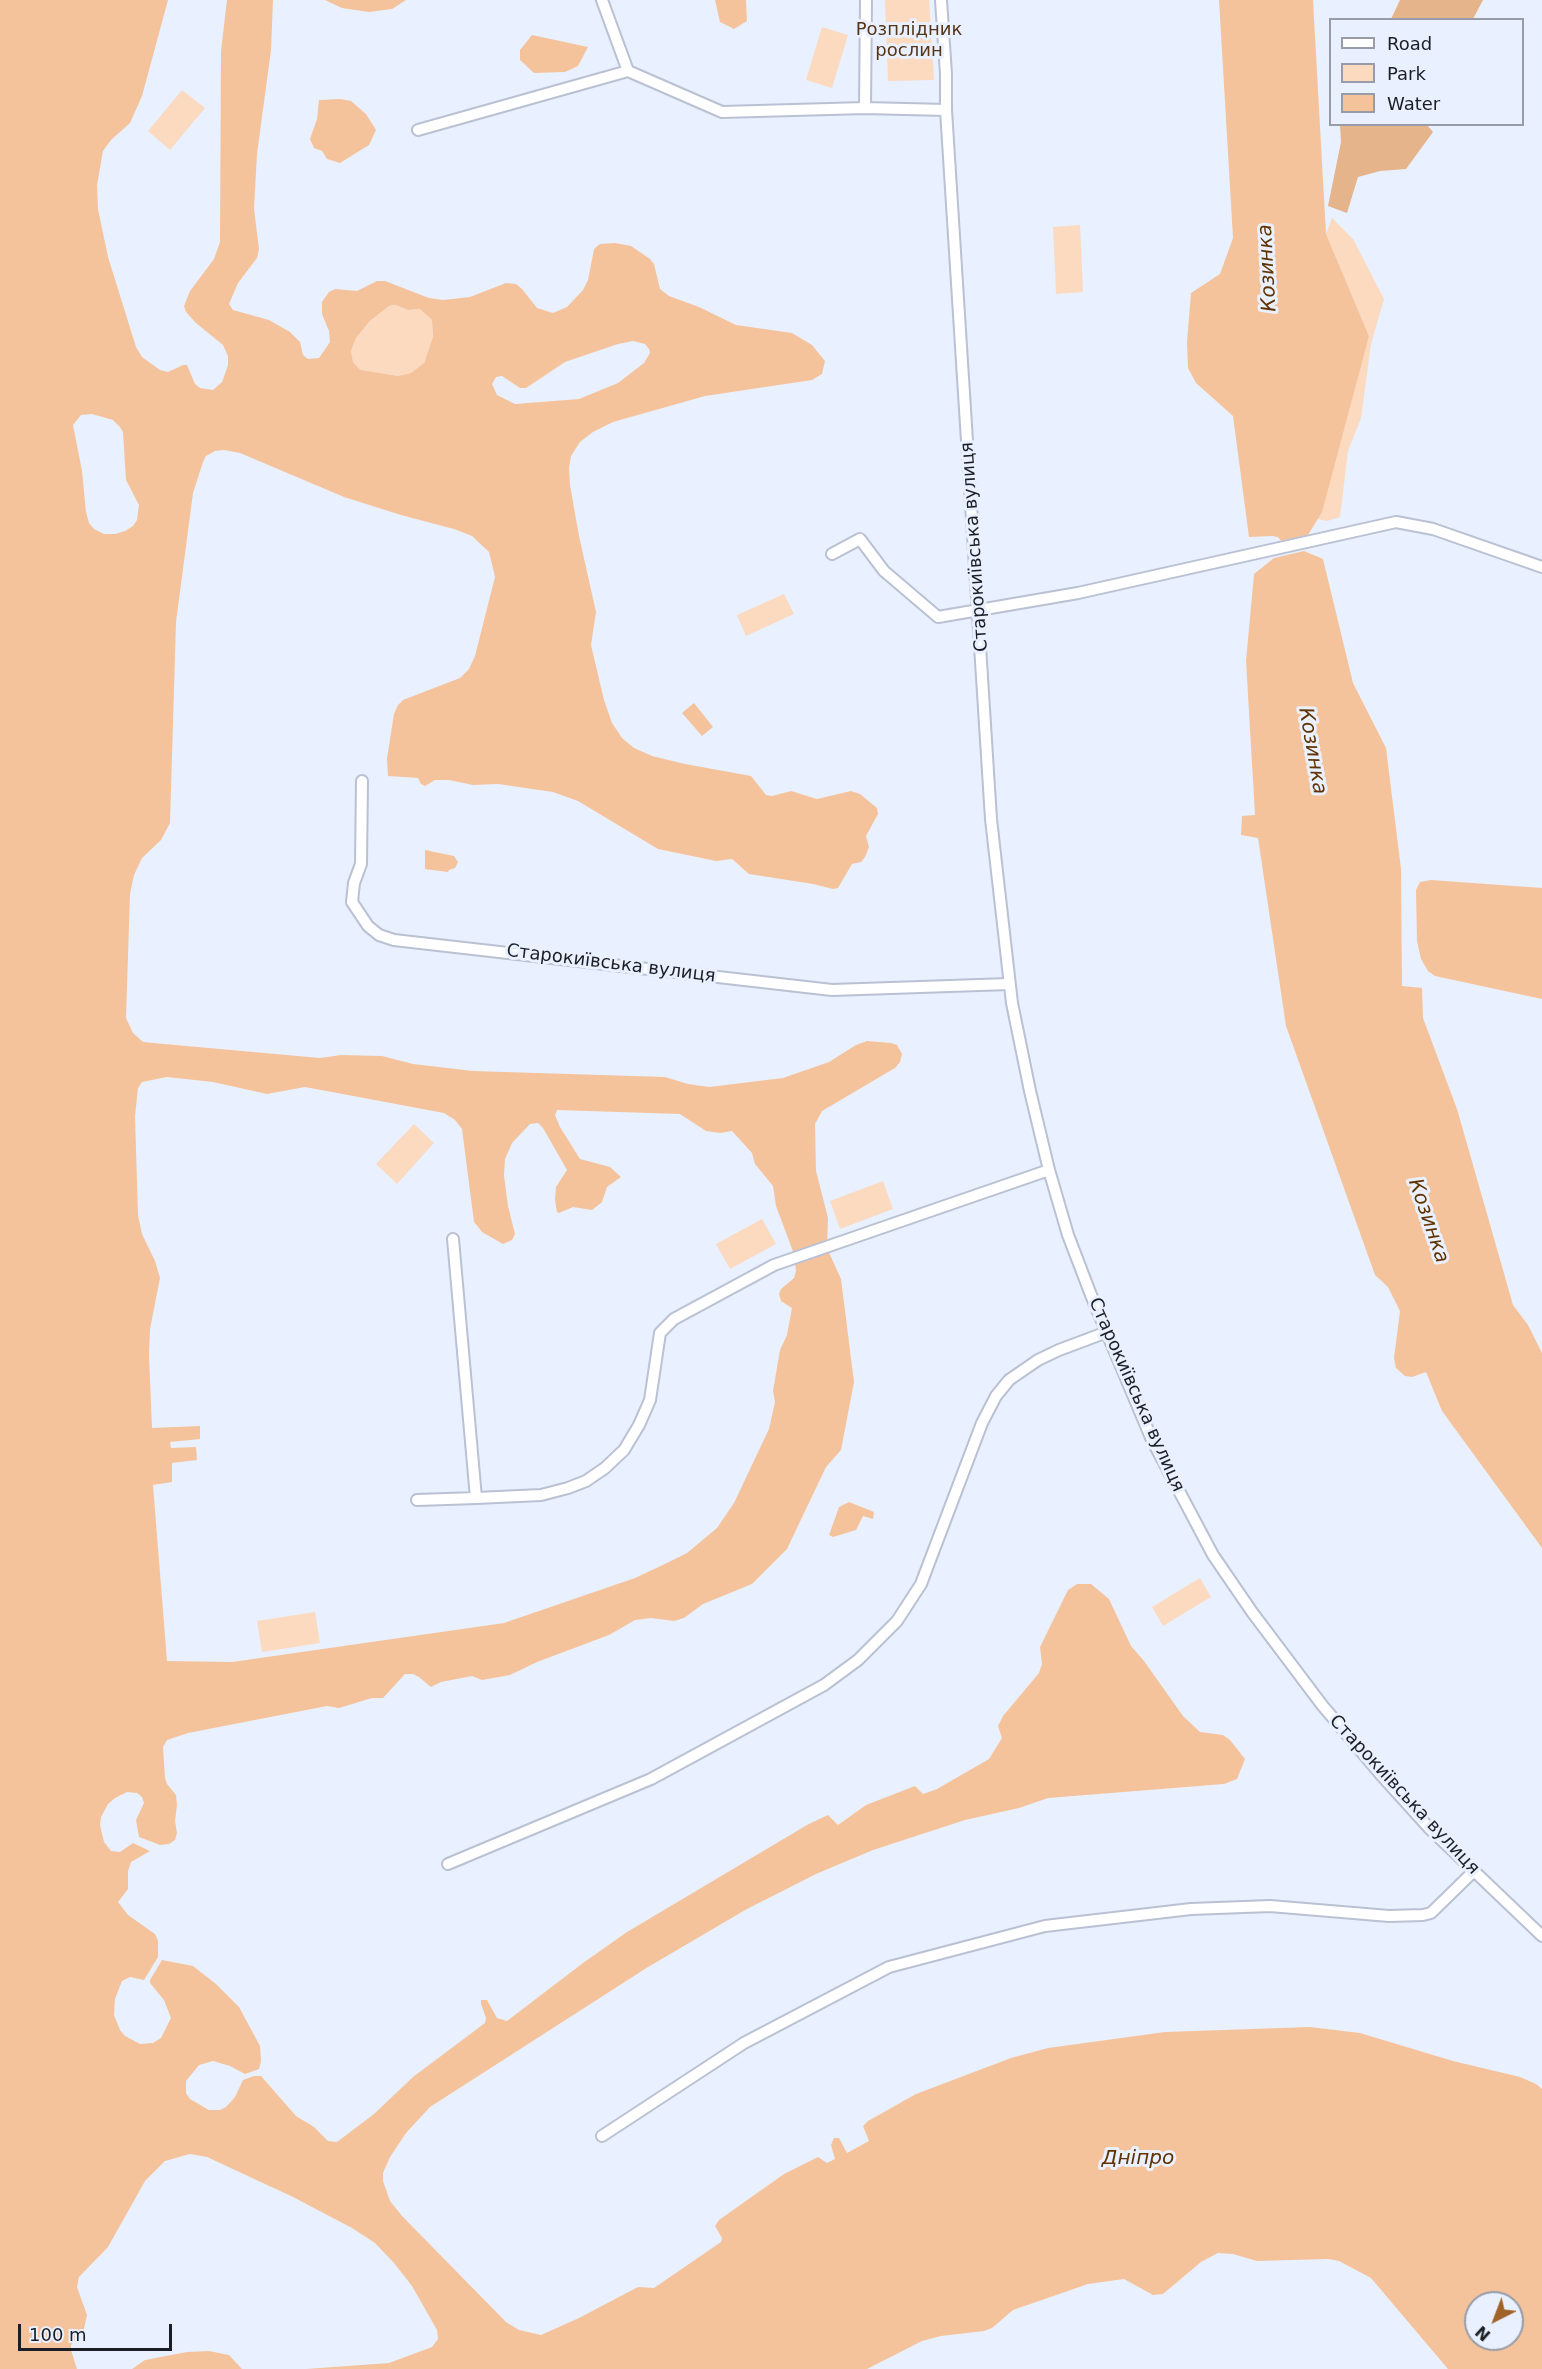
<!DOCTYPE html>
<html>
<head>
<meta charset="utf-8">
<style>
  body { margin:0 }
  #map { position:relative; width:1542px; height:2369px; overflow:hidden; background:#e9f0ff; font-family:"DejaVu Sans",sans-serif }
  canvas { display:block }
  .legend { position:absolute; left:1329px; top:18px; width:195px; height:108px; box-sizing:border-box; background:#e9f0ff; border:2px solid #979ca8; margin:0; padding:8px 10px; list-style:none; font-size:18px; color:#1b1f25 }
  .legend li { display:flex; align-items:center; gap:12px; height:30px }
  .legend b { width:30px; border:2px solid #979ca8 }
  .north { position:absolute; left:1464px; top:2291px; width:60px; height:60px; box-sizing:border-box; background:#e9f0ff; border:2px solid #979ca8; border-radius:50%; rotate:222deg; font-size:16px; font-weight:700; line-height:24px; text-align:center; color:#1b1f25 }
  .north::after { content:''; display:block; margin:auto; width:21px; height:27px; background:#a06227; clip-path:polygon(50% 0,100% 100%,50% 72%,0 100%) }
  .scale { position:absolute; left:18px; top:2324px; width:154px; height:27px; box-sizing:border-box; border:3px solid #1b1f25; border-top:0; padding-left:8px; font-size:18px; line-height:21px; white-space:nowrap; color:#1b1f25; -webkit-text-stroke:4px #e9f0ff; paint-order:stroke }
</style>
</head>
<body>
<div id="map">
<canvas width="1542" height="2369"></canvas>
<ul class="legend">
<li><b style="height:8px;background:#fff"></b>Road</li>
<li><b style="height:16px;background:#fbdac0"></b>Park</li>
<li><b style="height:16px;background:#f5c39b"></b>Water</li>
</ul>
<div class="north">N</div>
<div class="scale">100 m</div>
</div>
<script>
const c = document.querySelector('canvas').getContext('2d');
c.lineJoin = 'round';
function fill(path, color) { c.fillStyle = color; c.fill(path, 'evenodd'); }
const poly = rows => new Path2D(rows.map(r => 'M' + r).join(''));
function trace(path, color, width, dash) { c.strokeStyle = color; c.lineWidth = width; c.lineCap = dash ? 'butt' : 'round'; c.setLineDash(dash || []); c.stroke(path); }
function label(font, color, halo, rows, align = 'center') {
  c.font = font + ' "DejaVu Sans",sans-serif'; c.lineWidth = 6; c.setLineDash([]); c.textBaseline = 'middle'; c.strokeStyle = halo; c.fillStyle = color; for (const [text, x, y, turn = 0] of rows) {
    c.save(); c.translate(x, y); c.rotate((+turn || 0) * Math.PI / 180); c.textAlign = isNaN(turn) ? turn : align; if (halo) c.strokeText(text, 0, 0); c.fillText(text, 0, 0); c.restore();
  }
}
fill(poly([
  [885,0,929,0,934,80,888,81],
  [822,27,848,35,832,88,806,80],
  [182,90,205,108,170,150,148,131],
  [1332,218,1353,239,1384,299,1371,344,1361,418,1348,451,1340,517,1327,521,1313,518,1369,336,1326,234],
  [1080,225,1083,292,1056,294,1053,227],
  [396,305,408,310,420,309,432,320,433,337,424,363,411,373,398,376,360,371,353,362,351,351,356,338,370,321,389,306],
  [784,594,794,614,746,636,737,615],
  [414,1124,434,1143,397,1184,376,1164],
  [883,1181,893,1209,840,1229,830,1201],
  [762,1219,776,1244,730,1269,716,1244],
  [1200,1578,1211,1597,1163,1626,1152,1607],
  [315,1612,320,1643,262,1652,257,1621]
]), '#fbdac0');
fill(poly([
  [1400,0,1483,0,1473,19,1391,19],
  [1340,125,1427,125,1433,132,1406,169,1380,171,1358,177,1347,213,1328,206,1341,142]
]), '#e5b48b');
fill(poly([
  [0,0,168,0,142,96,130,123,111,140,103,151,97,185,98,209,108,257,136,347,142,357,160,370,168,372,183,365,187,365,195,384,200,388,213,390,222,382,228,365,228,356,223,345,196,323,186,312,184,306,190,291,214,259,220,242,221,51,227,0,273,0,271,50,257,154,254,209,259,249,257,258,238,283,229,304,233,310,269,320,290,332,300,342,303,355,308,359,319,358,330,342,329,331,322,314,322,302,329,292,335,289,357,291,377,281,385,281,429,298,443,300,470,297,506,283,516,284,522,289,537,308,553,313,567,307,583,290,588,280,594,249,600,244,615,243,631,246,650,259,654,264,660,289,669,296,699,307,736,325,792,333,812,345,825,361,822,374,812,380,705,396,613,422,593,432,580,442,571,456,569,468,570,485,579,536,596,612,591,645,604,700,612,723,622,738,634,748,652,756,685,764,751,776,766,795,772,796,791,791,817,799,851,791,860,794,877,808,878,814,866,836,869,847,865,857,861,862,852,864,838,888,833,889,813,884,749,874,732,859,716,861,658,849,578,801,553,792,498,784,473,785,449,780,435,780,425,786,421,784,418,778,388,776,387,758,394,714,398,705,403,700,460,678,469,669,475,656,495,577,489,552,472,536,454,529,401,515,344,497,240,453,224,450,215,451,206,456,203,462,193,493,176,622,170,823,161,840,142,858,134,875,130,894,126,1018,133,1033,143,1042,153,1043,320,1058,341,1055,382,1056,413,1064,473,1071,665,1077,688,1084,709,1087,783,1078,829,1062,856,1045,867,1041,891,1043,897,1045,902,1054,900,1062,895,1068,822,1111,815,1124,816,1171,828,1218,827,1248,841,1279,854,1382,841,1450,826,1467,787,1549,752,1584,703,1604,684,1618,674,1621,651,1618,635,1620,609,1635,537,1662,510,1675,482,1680,472,1676,441,1682,431,1687,419,1677,413,1674,405,1674,383,1698,372,1698,339,1708,327,1706,188,1733,167,1740,163,1747,165,1778,167,1784,176,1795,177,1805,175,1821,177,1833,175,1840,169,1844,160,1845,139,1837,136,1820,144,1803,142,1797,137,1793,127,1792,115,1798,108,1804,101,1817,100,1825,104,1842,111,1851,120,1852,133,1843,150,1851,131,1862,128,1871,128,1889,118,1902,128,1915,155,1934,158,1941,158,1957,144,1980,130,1977,122,1981,115,1999,114,2015,120,2030,125,2036,140,2044,153,2043,161,2038,171,2018,164,2000,150,1983,150,1980,162,1960,193,1966,216,1984,239,2007,260,2046,261,2061,259,2069,245,2074,230,2066,213,2061,199,2065,186,2081,186,2093,190,2099,209,2110,220,2110,226,2107,235,2097,243,2080,254,2076,261,2076,296,2116,314,2127,328,2141,337,2142,374,2114,413,2077,485,2023,486,2018,481,2004,481,2000,487,2000,497,2018,507,2021,583,1963,627,1932,807,1825,828,1815,838,1825,866,1805,915,1786,923,1794,937,1789,989,1759,1002,1738,998,1726,1003,1716,1039,1673,1042,1664,1040,1647,1068,1590,1077,1584,1091,1584,1109,1599,1131,1646,1144,1661,1183,1716,1200,1732,1223,1735,1230,1740,1245,1759,1237,1779,1224,1784,1048,1798,1019,1808,965,1820,873,1850,816,1874,747,1909,648,1967,430,2107,406,2133,390,2157,383,2173,383,2181,390,2201,402,2216,506,2322,519,2330,541,2335,579,2318,638,2287,654,2288,721,2242,722,2238,715,2226,719,2220,784,2174,818,2157,827,2163,835,2159,831,2145,834,2138,839,2138,847,2153,869,2141,863,2126,868,2121,916,2094,1011,2058,1048,2048,1165,2032,1310,2027,1360,2033,1453,2061,1520,2077,1536,2084,1542,2089,1542,2369,1448,2369,1371,2278,1339,2261,1328,2259,1257,2261,1233,2254,1218,2253,1201,2262,1163,2294,1153,2295,1124,2279,1088,2284,1013,2310,992,2328,984,2331,941,2336,922,2341,867,2369,306,2369,389,2363,432,2347,438,2339,437,2330,412,2286,394,2263,375,2243,352,2228,293,2197,207,2157,190,2154,165,2161,145,2181,108,2247,79,2277,77,2287,87,2315,84,2329,71,2345,71,2350,77,2369,0,2369],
  [396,305,408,310,420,309,432,320,433,337,424,363,411,373,398,376,360,370,353,362,351,351,356,338,370,321,389,306],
  [633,341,645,344,649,349,650,353,644,363,618,383,579,399,515,404,497,395,492,384,496,377,502,376,520,388,526,388,565,362,618,344],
  [92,414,113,420,120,427,123,432,126,480,139,505,137,520,133,526,125,531,115,534,104,534,94,529,89,523,86,512,82,471,73,425,81,415],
  [167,1077,213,1082,267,1094,305,1087,444,1113,455,1120,462,1129,474,1222,482,1232,503,1244,512,1240,515,1234,508,1206,504,1175,505,1159,512,1143,530,1124,538,1123,543,1128,567,1170,556,1187,555,1200,557,1212,559,1213,573,1207,592,1210,602,1202,607,1187,621,1177,610,1167,580,1159,560,1127,555,1115,557,1110,680,1114,706,1131,720,1133,732,1131,752,1153,755,1164,773,1186,776,1206,794,1254,796,1271,794,1278,781,1289,779,1294,781,1301,792,1308,787,1335,780,1350,773,1391,775,1402,769,1429,734,1503,717,1528,687,1553,667,1563,635,1578,504,1623,232,1662,167,1661,153,1485,172,1482,172,1463,197,1460,196,1447,171,1448,170,1442,200,1439,200,1426,152,1428,149,1355,150,1329,160,1278,155,1261,142,1234,138,1215,135,1116,138,1088,142,1082],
  [1476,2303,1512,2303,1512,2339,1476,2339],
  [325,0,406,0,392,9,369,12,342,8],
  [715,0,746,0,747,21,734,29,720,22],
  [1219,0,1313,0,1326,234,1369,336,1322,512,1308,535,1282,542,1278,537,1272,536,1249,537,1233,416,1196,383,1188,368,1187,342,1191,293,1220,274,1233,238],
  [532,35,588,47,578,66,565,72,534,73,520,60,520,50],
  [340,99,351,101,366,114,376,130,369,145,340,163,327,159,322,151,314,148,310,139,317,119,319,100],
  [1304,551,1323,559,1353,683,1386,748,1401,869,1402,986,1422,988,1423,1018,1457,1109,1513,1305,1528,1325,1542,1353,1542,1548,1442,1411,1426,1372,1412,1377,1405,1376,1396,1368,1394,1358,1400,1311,1388,1287,1375,1275,1286,1026,1258,838,1241,835,1242,816,1255,815,1246,661,1254,574,1274,558],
  [694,703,713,727,702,736,682,713],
  [425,850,454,856,458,862,455,868,449,870,448,872,425,869],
  [1431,880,1542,888,1542,999,1435,976,1428,971,1421,959,1417,941,1416,890,1420,882],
  [849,1502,874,1512,873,1519,863,1516,856,1530,833,1537,829,1535,839,1507],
  [209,2351,229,2355,242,2369,132,2369,145,2360,187,2352]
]), '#f5c39b');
const minor = poly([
  [602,0,628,71],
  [941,0,946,74,946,110,991,819,1012,1003,1030,1091,1049,1170,1068,1235,1091,1295,1152,1440,1213,1555,1252,1612,1322,1705,1382,1776,1430,1829,1542,1936],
  [865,108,866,0],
  [418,130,628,71,722,112,865,108,946,110],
  [832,554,860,539,884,571,938,617,1078,593,1396,522,1433,529,1542,567],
  [362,781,361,864,354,883,352,902,368,926,379,935,394,940,832,990,1009,984],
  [453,1239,476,1498,541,1495,568,1488,586,1481,605,1468,624,1450,639,1425,650,1400,660,1333,674,1319,774,1265,1049,1170],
  [417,1500,476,1498],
  [448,1864,651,1779,824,1685,858,1660,897,1621,921,1584,982,1423,996,1396,1009,1380,1038,1360,1059,1350,1107,1332],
  [602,2136,744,2043,889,1967,1045,1926,1191,1909,1270,1906,1389,1916,1423,1915,1431,1913,1473,1872]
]);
trace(minor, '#b9c1d3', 14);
trace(minor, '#fff', 10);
label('18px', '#563516', '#e9f0ff', [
  ["Розплідник",909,30],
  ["рослин",909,51]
]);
label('18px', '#1b1f25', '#e9f0ff', [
  ["Старокиївська вулиця",975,547,-94],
  ["Старокиївська вулиця",611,964,7],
  ["Старокиївська вулиця",1136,1395,66],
  ["Старокиївська вулиця",1404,1795,47]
]);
label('italic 20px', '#603300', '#e9f0ff', [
  ["Козинка",1268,268,-93],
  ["Козинка",1312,751,80],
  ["Козинка",1428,1221,71],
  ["Дніпро",1138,2159]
]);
</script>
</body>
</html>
